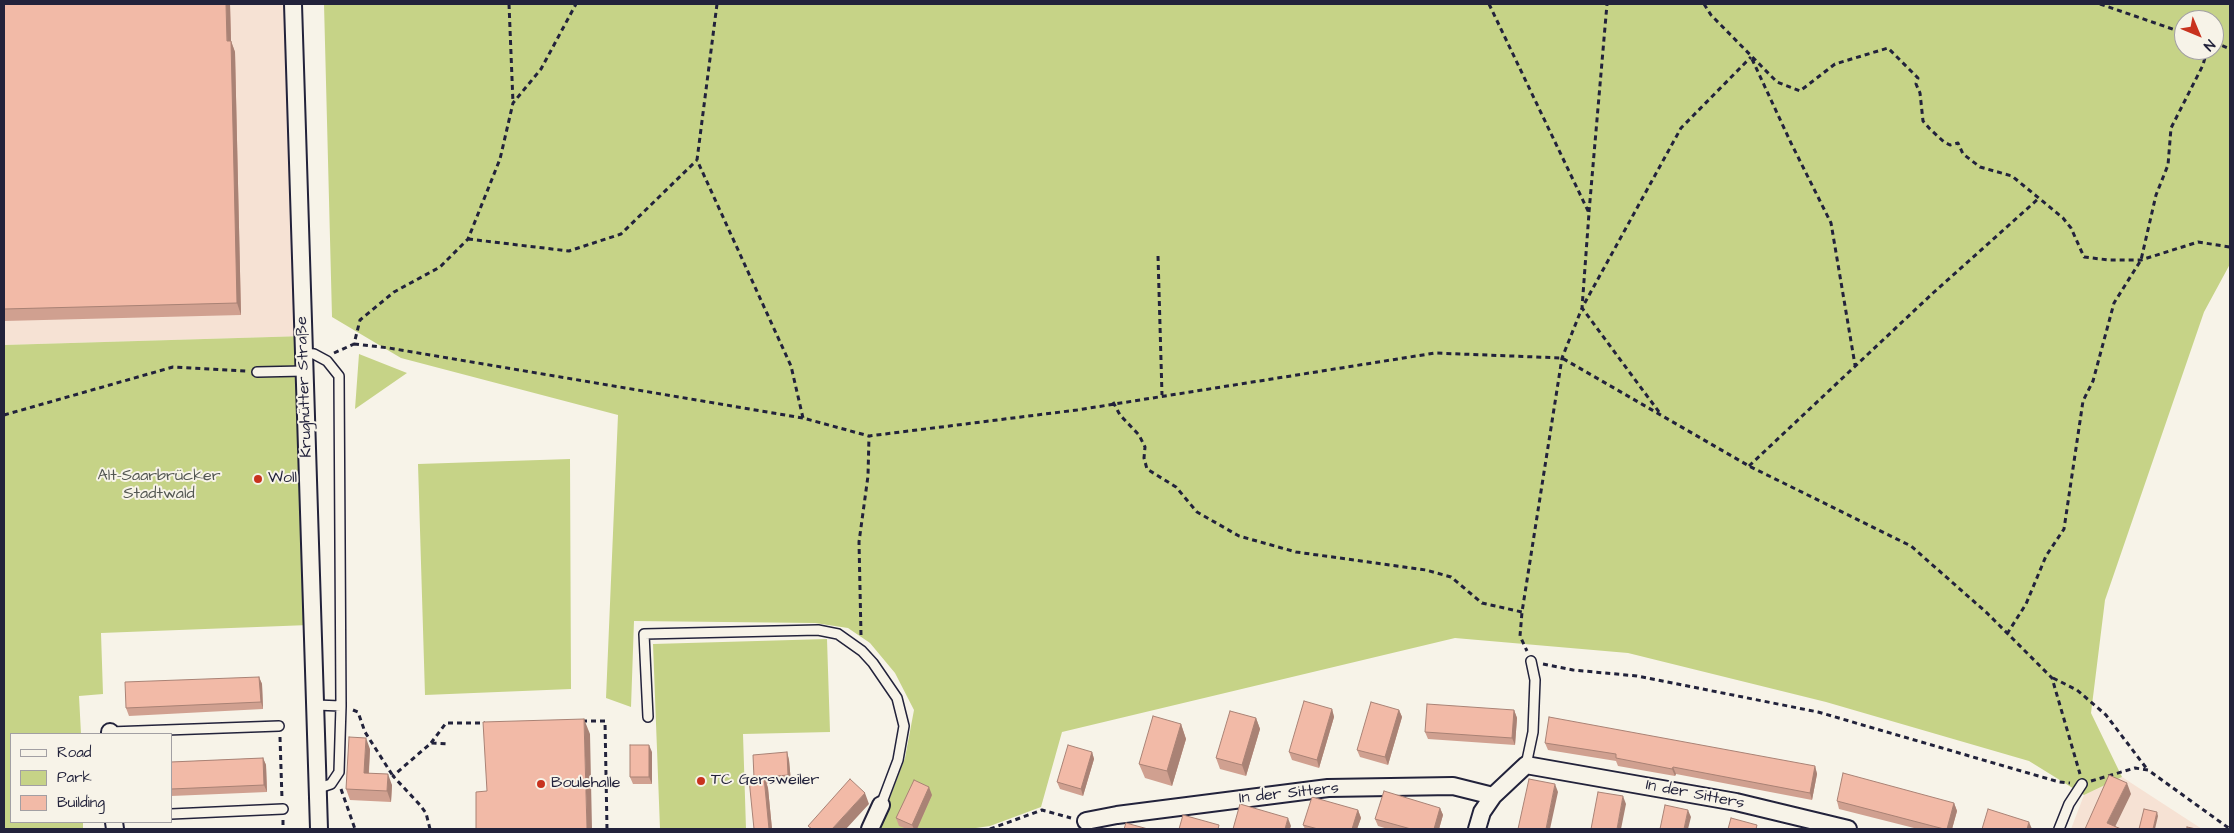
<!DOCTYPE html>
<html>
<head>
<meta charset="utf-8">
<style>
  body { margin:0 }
  #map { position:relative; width:2234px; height:833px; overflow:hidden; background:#f7f3e8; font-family:"Architects Daughter",sans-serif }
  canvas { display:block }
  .frame { position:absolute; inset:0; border:5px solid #22223b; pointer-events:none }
  .legend { position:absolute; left:10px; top:733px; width:162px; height:90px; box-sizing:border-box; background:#f7f3e8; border:1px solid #a29fa3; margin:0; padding:6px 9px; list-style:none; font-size:15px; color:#22223b }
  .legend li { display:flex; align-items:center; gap:10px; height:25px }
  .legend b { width:25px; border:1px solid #a29fa3 }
  .north { position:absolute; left:2174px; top:10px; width:50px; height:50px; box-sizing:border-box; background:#f7f3e8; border:1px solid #a29fa3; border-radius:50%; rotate:135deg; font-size:14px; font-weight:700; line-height:20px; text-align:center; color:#22223b }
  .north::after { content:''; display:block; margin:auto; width:18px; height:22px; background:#c8321e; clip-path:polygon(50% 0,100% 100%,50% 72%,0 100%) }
</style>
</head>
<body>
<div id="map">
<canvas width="2234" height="833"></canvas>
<div class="frame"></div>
<ul class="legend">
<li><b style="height:6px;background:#f7f3e8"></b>Road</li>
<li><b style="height:14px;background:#c6d387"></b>Park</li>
<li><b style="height:14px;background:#f2baa7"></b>Building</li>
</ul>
<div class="north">N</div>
</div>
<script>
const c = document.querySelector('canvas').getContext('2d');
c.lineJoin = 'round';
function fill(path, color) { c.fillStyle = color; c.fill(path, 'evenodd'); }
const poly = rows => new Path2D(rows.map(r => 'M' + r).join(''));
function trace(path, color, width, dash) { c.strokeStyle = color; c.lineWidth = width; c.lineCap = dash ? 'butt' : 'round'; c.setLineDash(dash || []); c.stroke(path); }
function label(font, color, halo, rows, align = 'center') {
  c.font = font + ' "Architects Daughter",sans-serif'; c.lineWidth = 4; c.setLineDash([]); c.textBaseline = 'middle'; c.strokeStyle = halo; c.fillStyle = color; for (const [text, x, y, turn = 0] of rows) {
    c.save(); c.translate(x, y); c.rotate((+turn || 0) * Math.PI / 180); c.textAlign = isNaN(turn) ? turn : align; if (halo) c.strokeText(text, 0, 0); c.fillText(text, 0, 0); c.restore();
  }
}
fill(poly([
  [4,4,288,4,305,336,4,345],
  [2122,777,2202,829,2071,829,2084,795]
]), '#f6e2d4');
fill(poly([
  [324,4,2230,4,2230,264,2204,312,2105,600,2091,713,2122,777,2084,795,2029,761,1826,702,1628,653,1455,638,1062,732,1041,807,990,826,969,829,878,829,905,758,914,710,895,673,870,643,848,628,815,623,634,621,631,707,606,698,618,415,401,358,332,317],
  [2184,20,2214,20,2214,50,2184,50],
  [305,336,309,625,101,633,103,694,79,696,81,734,11,734,11,822,83,822,83,829,4,829,4,345],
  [359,354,407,373,355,409],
  [570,459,571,689,425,695,418,464],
  [827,639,830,732,743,734,746,829,660,829,653,644]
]), '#c6d387');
const lane = poly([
  [303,353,314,354,327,361,339,376,341,706,316,705],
  [257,372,304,371],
  [648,717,644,634,818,630,838,634,862,651,873,663,897,698,904,726,898,760,881,805],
  [110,732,279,726],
  [1526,765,1533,732,1535,680,1531,661],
  [319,788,331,784,339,772,341,706],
  [171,814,283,809],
  [2059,829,2069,804,2082,784]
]);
const street = poly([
  [293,4,319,829],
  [110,732,110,734],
  [1086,821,1117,815,1328,788,1453,786,1493,796],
  [114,822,115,829],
  [870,829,881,805],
  [1477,829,1482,812,1493,796,1526,765,1736,802,1848,829]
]);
trace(lane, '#22223b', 12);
trace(street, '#22223b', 20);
trace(poly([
  [509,4,513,103],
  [717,4,697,160,791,366,803,418],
  [1489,4,1589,213,1582,308,1562,358,1522,612,1520,636,1527,651],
  [1704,4,1711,15,1777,82,1800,91,1835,64,1888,48,1918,78,1916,84,1920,93,1923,121,1930,129,1944,142,1950,145,1958,143,1963,154,1980,167,2012,176,2063,218,2071,228,2084,257,2109,260,2141,260,2198,242,2230,247],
  [2100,4,2184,33],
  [2214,42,2230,49],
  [1752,59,1791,143,1831,223,1855,365],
  [1589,212,1607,4],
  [468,239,569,251,621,234,697,160],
  [1158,256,1162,395],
  [354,344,389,348,803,418,869,436,1077,410,1435,353,1562,358,1749,466,1911,546,1987,613,2052,678,2080,774],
  [334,353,354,344,360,320,394,292,440,267,468,239,500,159,513,103,541,69,576,4],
  [1113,402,1120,415,1139,435,1145,447,1144,458,1147,469,1176,487,1197,512,1239,536,1296,552,1426,570,1451,577,1482,603,1522,612],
  [1659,412,1582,308,1681,128,1751,57],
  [4,415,173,367,246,371],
  [1749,466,1933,293,2038,199],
  [2007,634,2026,604,2046,556,2064,529,2083,401,2093,381,2114,303,2141,260,2156,195,2168,165,2171,128,2203,65,2207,50],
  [861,635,859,542,868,476,869,436],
  [1543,664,1573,670,1637,676,1818,712,2059,782,2070,783],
  [2053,678,2077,690,2106,715,2147,769],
  [353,710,358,712,365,732,393,776],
  [582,721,605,721,607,829],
  [280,737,282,799],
  [431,743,446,723,485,723],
  [2091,781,2135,768,2148,770,2230,829],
  [341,789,355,829],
  [283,820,283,829],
  [430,829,426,813,420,805,393,776,431,743,449,744],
  [990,829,1042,810,1071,818]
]), '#22223b', 3, [5, 4]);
trace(lane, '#f7f3e8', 9);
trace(street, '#f7f3e8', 16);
fill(poly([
  [4,4,230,4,231,41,235,52,241,315,4,321],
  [259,677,262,684,263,709,129,716,126,708],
  [1332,709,1334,717,1319,768,1292,760,1289,752],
  [1399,710,1402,717,1388,765,1360,757,1357,750],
  [1514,710,1517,718,1515,745,1428,739,1425,732],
  [1256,718,1260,729,1246,776,1220,769,1216,758],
  [1181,724,1186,739,1172,786,1145,778,1139,764],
  [1545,743,1815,766,1817,774,1812,800,1676,774,1675,776,1618,766,1616,761,1548,750],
  [370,749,369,773,392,785,391,802,350,800,346,789],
  [652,752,652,784,633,784,630,777],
  [787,752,789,760,791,782,767,784,768,788,772,829,754,829,755,778],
  [1092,752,1094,759,1083,796,1060,789,1057,782],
  [263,758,266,765,267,792,171,796,171,762],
  [932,795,917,829,907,829,899,826,896,818],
  [1837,801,1954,803,1957,811,1952,829,1918,829,1839,809],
  [1440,808,1443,815,1439,829,1388,829,1378,826,1375,819],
  [1358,810,1361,818,1357,829,1305,829,1303,825]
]), '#d0a090');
fill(poly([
  [226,4,230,4,231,41,235,52,241,315,237,303],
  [259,677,262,684,263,709,261,702],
  [1332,709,1334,717,1319,768,1317,760],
  [1399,710,1402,717,1388,765,1385,757],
  [1514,710,1517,718,1515,745,1512,738],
  [1256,718,1260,729,1246,776,1242,765],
  [584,719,590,734,592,829,587,829],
  [1181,724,1186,739,1172,786,1167,771],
  [366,738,370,749,368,784,364,773],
  [649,745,652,752,652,784,649,777],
  [787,752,789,760,791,782,788,775],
  [1092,752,1094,759,1083,796,1081,789],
  [263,758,266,765,267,792,264,785],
  [1815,766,1817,774,1812,800,1810,793],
  [1673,767,1676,774,1675,776,1672,769],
  [388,774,392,785,391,802,387,791],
  [764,777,768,788,772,829,769,829],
  [2127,783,2131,794,2114,829,2107,823],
  [1555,784,1558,792,1550,829,1546,829],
  [929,787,932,795,917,829,914,829,912,825],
  [865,793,869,804,846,829,832,829],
  [1623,796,1626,804,1621,829,1617,829],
  [1954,803,1957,811,1952,829,1947,829],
  [1440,808,1443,815,1439,829,1434,829],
  [1358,810,1361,818,1357,829,1352,829],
  [1688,810,1691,817,1688,829,1684,829],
  [2157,812,2158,816,2155,829,2153,829],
  [1288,818,1291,826,1290,829,1285,829],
  [2029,822,2032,829,2027,829]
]), '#a98275');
const building = poly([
  [4,4,226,4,227,41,231,41,237,303,4,309,4,4],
  [259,677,261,702,126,708,125,682,259,677],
  [1304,701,1332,709,1317,760,1289,752,1304,701],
  [1371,702,1399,710,1385,757,1357,750,1371,702],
  [1427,704,1514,710,1512,738,1425,732,1427,704],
  [1230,711,1256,718,1242,765,1216,758,1230,711],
  [1153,716,1181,724,1167,771,1139,764,1153,716],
  [1549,717,1815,766,1810,793,1673,767,1672,769,1616,758,1616,754,1545,743,1549,717],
  [584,719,587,829,476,829,476,792,487,791,483,722,584,719],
  [349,737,366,738,364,773,388,774,387,791,346,789,349,737],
  [630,745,649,745,649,777,630,777,630,745],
  [1068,745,1092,752,1081,789,1057,782,1068,745],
  [787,752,788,775,754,778,753,755,787,752],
  [263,758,264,785,171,789,171,762,263,758],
  [1843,773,1954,803,1947,829,1944,829,1837,801,1843,773],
  [2109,775,2127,783,2107,823,2121,829,2085,829,2109,775],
  [764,777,769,829,754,829,749,779,764,777],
  [850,779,865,793,832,829,812,829,808,826,850,779],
  [1529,779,1555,784,1546,829,1518,829,1529,779],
  [914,780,929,787,912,825,896,818,914,780],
  [1384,791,1440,808,1434,829,1411,829,1375,819,1384,791],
  [1598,792,1623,796,1617,829,1591,829,1598,792],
  [1312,797,1358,810,1352,829,1318,829,1303,825,1312,797],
  [1240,804,1288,818,1285,829,1233,829,1240,804],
  [1665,805,1688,810,1684,829,1660,829,1665,805],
  [1988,809,2029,822,2027,829,1982,829,1988,809],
  [2144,809,2157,812,2153,829,2139,829,2144,809],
  [1183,815,1219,825,1218,829,1179,829,1183,815],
  [1731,818,1757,825,1756,829,1728,829,1731,818],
  [1126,823,1148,829,1124,829,1126,823],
  [2187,827,2196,829,2187,829,2187,827]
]);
fill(building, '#f2baa7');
trace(building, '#a98275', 1);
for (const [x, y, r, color] of [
  [258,479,5,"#c8321e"],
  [701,781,5,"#c8321e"],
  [541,784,5,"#c8321e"]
]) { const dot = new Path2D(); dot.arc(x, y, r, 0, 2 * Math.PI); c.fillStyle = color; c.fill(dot); trace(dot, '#f7f3e8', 2); }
label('16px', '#22223b', '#f7f3e8', [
  ["Krughütter Straße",305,387,-92],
  ["In der Sitters",1289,794,-6],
  ["In der Sitters",1695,795,11]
]);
label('16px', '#535752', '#f7f3e8', [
  ["Alt-Saarbrücker",159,477],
  ["Stadtwald",159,495]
]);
label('16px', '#22223b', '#f7f3e8', [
  ["Woll",268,479],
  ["TC Gersweiler",711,781],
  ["Boulehalle",551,784]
], 'left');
</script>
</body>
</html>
